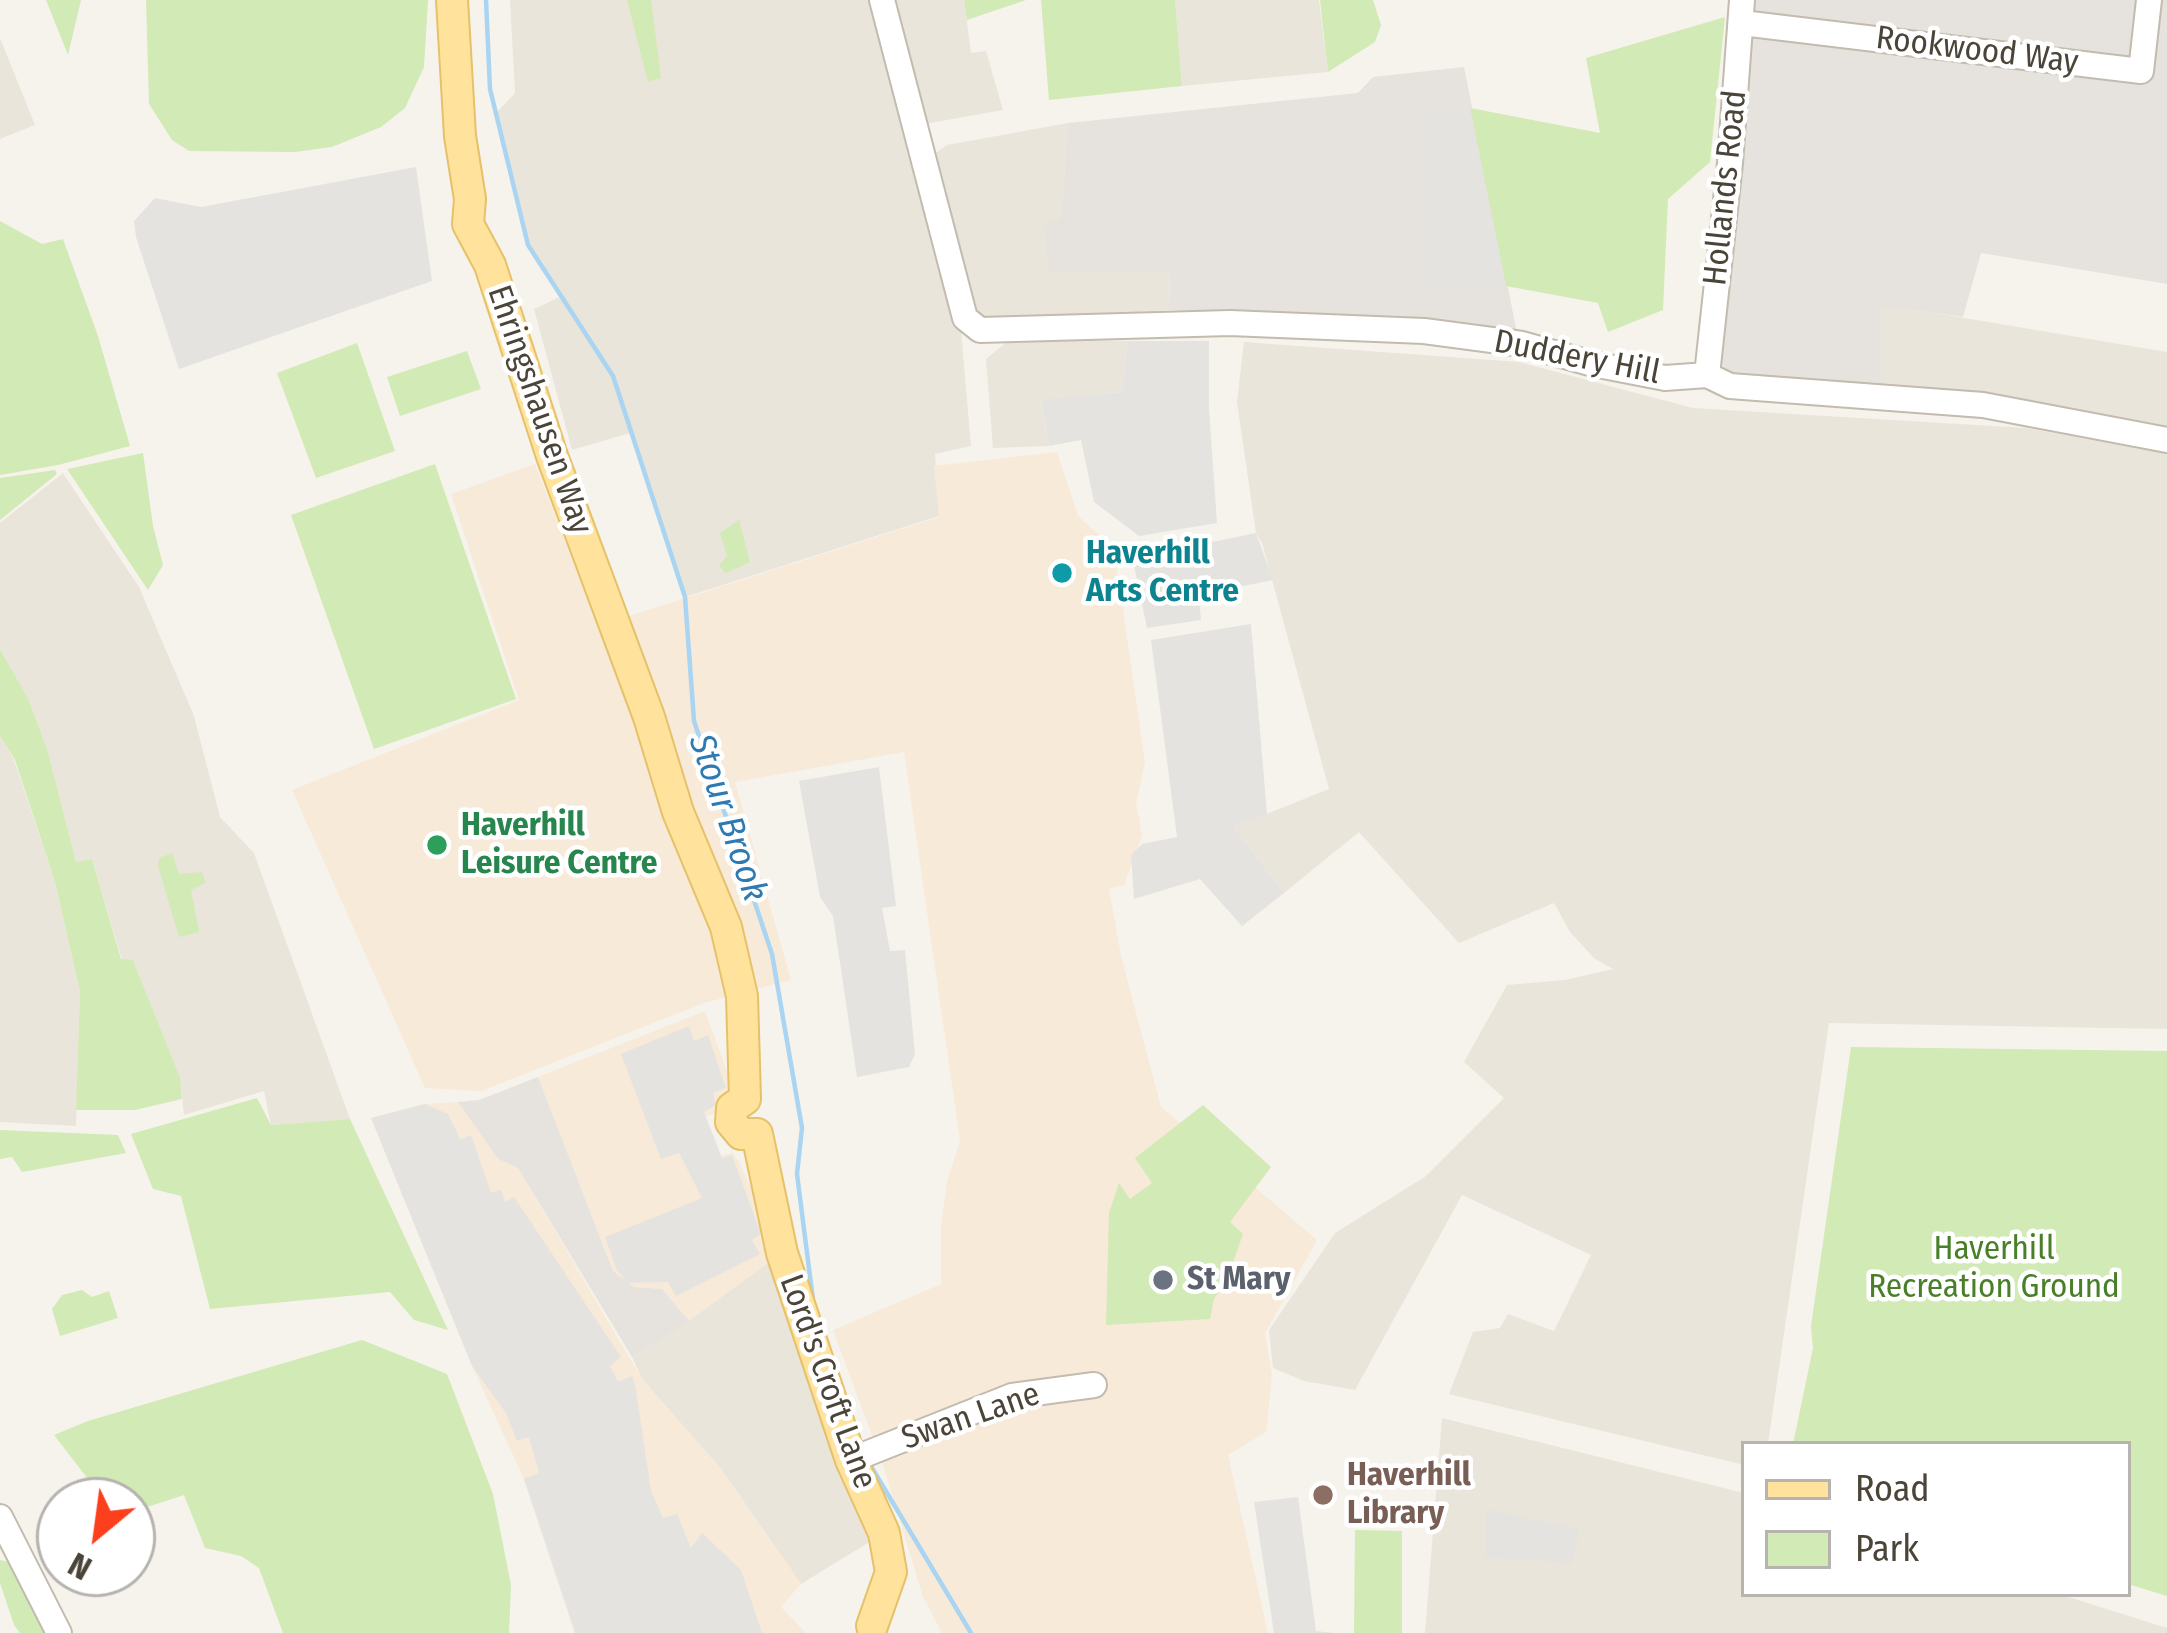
<!DOCTYPE html>
<html>
<head>
<meta charset="utf-8">
<style>
  body { margin:0 }
  #map { position:relative; width:2167px; height:1633px; overflow:hidden; background:#f6f3ec; font-family:"Fira Sans Condensed",sans-serif }
  canvas { display:block }
  .legend { position:absolute; left:1741px; top:1441px; width:390px; height:156px; box-sizing:border-box; background:#fff; border:3px solid #b7b4b0; margin:0; padding:15px 21px; list-style:none; font-size:36px; color:#4b4439 }
  .legend li { display:flex; align-items:center; gap:24px; height:60px }
  .legend b { width:60px; border:3px solid #b7b4b0 }
  .north { position:absolute; left:36px; top:1477px; width:120px; height:120px; box-sizing:border-box; background:#fff; border:3px solid #b7b4b0; border-radius:50%; rotate:209deg; font-size:33px; font-weight:700; line-height:48px; text-align:center; color:#4b4439 }
  .north::after { content:''; display:block; margin:auto; width:42px; height:54px; background:#fc3f1d; clip-path:polygon(50% 0,100% 100%,50% 72%,0 100%) }
</style>
</head>
<body>
<div id="map">
<canvas width="2167" height="1633"></canvas>
<ul class="legend">
<li><b style="height:15px;background:#ffe39c"></b>Road</li>
<li><b style="height:33px;background:#d2eab5"></b>Park</li>
</ul>
<div class="north">N</div>
</div>
<script>
const c = document.querySelector('canvas').getContext('2d');
c.lineJoin = 'round';
function fill(path, color) { c.fillStyle = color; c.fill(path, 'evenodd'); }
const poly = rows => new Path2D(rows.map(r => 'M' + r).join(''));
function trace(path, color, width, dash) { c.strokeStyle = color; c.lineWidth = width; c.lineCap = dash ? 'butt' : 'round'; c.setLineDash(dash || []); c.stroke(path); }
function label(font, color, halo, rows, align = 'center') {
  c.font = font + ' "Fira Sans Condensed",sans-serif'; c.lineWidth = 9; c.setLineDash([]); c.textBaseline = 'middle'; c.strokeStyle = halo; c.fillStyle = color; for (const [text, x, y, turn = 0] of rows) {
    c.save(); c.translate(x, y); c.rotate((+turn || 0) * Math.PI / 180); c.textAlign = isNaN(turn) ? turn : align; if (halo) c.strokeText(text, 0, 0); c.fillText(text, 0, 0); c.restore();
  }
}
fill(poly([
  [510,0,964,0,971,53,986,51,1003,110,930,123,907,151,961,331,971,446,935,454,939,516,685,597,637,444,630,433,572,450,534,309,562,296,528,245,496,113,515,93],
  [1175,0,1319,0,1328,72,1182,86],
  [0,38,35,125,0,139],
  [1068,123,1061,219,1170,271,1169,310,1048,318,979,318,966,286,933,155,947,145],
  [1881,304,2167,352,2167,428,1882,385],
  [1009,340,1127,341,1122,392,1041,401,1049,446,993,448,986,359],
  [1244,342,1519,362,1693,408,2026,428,2167,454,2167,1029,1829,1023,1768,1444,1744,1444,1744,1465,1449,1394,1473,1332,1500,1328,1508,1314,1554,1331,1591,1255,1462,1195,1355,1390,1304,1381,1273,1368,1269,1330,1335,1233,1426,1176,1504,1098,1464,1062,1507,985,1565,980,1613,969,1594,958,1570,932,1554,903,1459,943,1359,832,1284,893,1234,827,1329,789,1262,543,1256,533,1237,402],
  [63,473,139,587,194,716,220,817,254,853,350,1119,271,1125,264,1091,184,1115,180,1077,133,960,122,960,92,859,76,863,48,752,29,700,0,649,0,523],
  [0,735,14,760,55,882,80,992,76,1126,0,1122],
  [782,1253,884,1533,801,1584,721,1469,642,1379,632,1357],
  [1442,1418,1744,1493,1744,1594,2059,1594,2167,1628,2167,1633,1425,1633]
]), '#eae5da');
fill(poly([
  [1057,452,1078,516,1114,549,1145,762,1136,803,1142,835,1124,885,1109,888,1121,956,1161,1107,1317,1240,1265,1333,1272,1375,1266,1432,1228,1455,1268,1633,942,1633,923,1597,884,1468,833,1330,941,1284,941,1227,947,1181,960,1141,904,752,735,782,791,980,704,1003,481,1091,425,1088,292,790,519,700,451,494,535,464,598,626,939,517,934,466],
  [705,1011,735,1093,720,1099,724,1109,705,1117,718,1156,733,1153,738,1160,782,1253,689,1321,662,1289,634,1287,613,1271,538,1077],
  [458,1102,498,1159,518,1168,642,1379,721,1469,801,1584,781,1607,806,1633,575,1633,524,1479,472,1366,371,1118,425,1104]
]), '#f7ead8');
fill(poly([
  [1742,0,2167,0,2167,284,1981,253,1963,317,1881,305,1882,398,1707,375],
  [1464,67,1517,333,1392,319,1169,310,1170,271,1049,272,1044,223,1061,218,1068,123,1358,93,1373,77],
  [538,1077,613,1271,634,1287,662,1289,689,1321,632,1357,518,1168,498,1159,458,1102,479,1100]
]), '#e6e2dd');
fill(poly([
  [46,0,81,0,68,55],
  [146,0,428,0,424,67,405,108,381,127,332,147,295,152,189,151,172,140,149,104],
  [627,0,651,0,661,78,648,82],
  [964,0,1026,0,967,20],
  [1041,0,1175,0,1182,86,1049,100],
  [1320,0,1373,0,1381,25,1375,42,1328,72],
  [1725,17,1710,162,1668,199,1663,310,1608,332,1598,303,1506,286,1470,108,1600,133,1586,58],
  [0,221,42,244,63,239,98,336,130,446,58,465,0,475],
  [357,343,395,451,316,478,277,373],
  [467,351,481,389,400,416,387,377],
  [143,453,153,526,163,565,148,590,67,469],
  [435,464,516,699,374,749,291,515],
  [55,470,57,474,0,520,0,478],
  [739,520,750,562,726,573,719,566,727,556,720,533],
  [0,649,29,700,48,752,76,862,92,859,121,959,133,960,180,1077,182,1099,135,1110,76,1110,80,992,55,882,15,760,0,736],
  [172,853,179,874,202,872,205,883,191,890,199,932,179,937,158,866,159,858],
  [1851,1047,2167,1051,2167,1596,2128,1584,2128,1444,1793,1444,1813,1348,1811,1326],
  [257,1098,271,1125,350,1119,448,1330,414,1320,390,1292,210,1309,181,1196,153,1189,131,1134],
  [1203,1105,1271,1167,1230,1222,1243,1234,1227,1279,1214,1299,1210,1319,1106,1325,1109,1213,1119,1183,1130,1199,1152,1183,1135,1158],
  [0,1130,118,1135,126,1153,22,1172,12,1157,0,1159],
  [82,1290,92,1297,109,1291,118,1318,60,1336,52,1309,62,1295],
  [362,1340,447,1374,493,1494,511,1585,509,1633,283,1633,259,1568,241,1556,205,1548,184,1495,132,1512,132,1501,105,1501,54,1435,88,1421],
  [1355,1530,1402,1531,1402,1633,1354,1633],
  [0,1560,10,1562,48,1633,20,1633,14,1625,0,1583]
]), '#d2eab5');
fill(poly([
  [1425,104,1470,108,1506,286,1415,283],
  [416,167,432,281,179,369,136,237,134,221,155,198,201,207],
  [1127,341,1209,341,1209,409,1217,523,1139,536,1094,502,1081,440,1049,446,1041,400,1122,392],
  [1256,533,1273,580,1199,595,1201,620,1147,628,1134,566,1139,557],
  [1251,624,1267,814,1234,827,1284,893,1242,926,1200,879,1134,899,1131,855,1142,844,1177,837,1151,640],
  [879,767,896,906,882,908,890,951,905,950,915,1054,909,1067,857,1077,833,916,820,897,799,781],
  [689,1026,694,1041,708,1035,726,1088,713,1093,716,1105,704,1112,722,1158,732,1155,761,1234,752,1240,760,1254,676,1296,668,1282,628,1283,617,1270,605,1237,702,1198,679,1153,661,1159,621,1054],
  [425,1104,448,1114,460,1139,471,1135,491,1193,501,1190,505,1202,514,1197,621,1357,610,1366,618,1382,632,1376,635,1384,651,1491,663,1518,677,1514,691,1548,702,1533,741,1570,762,1633,575,1633,524,1479,539,1473,529,1437,517,1441,506,1413,472,1366,371,1118],
  [1298,1497,1316,1631,1333,1633,1274,1633,1254,1502],
  [1486,1509,1579,1529,1572,1563,1485,1558]
]), '#e5e3e0');
trace(poly([
  [486,0,490,89,528,245,613,376,685,597,694,721,772,954,802,1128,797,1174,813,1300],
  [869,1463,971,1633]
]), '#a9d4f2', 4.5);
const minor = poly([
  [882,0,965,318,980,330,1230,323,1424,331,1522,344,1593,364,1665,378,1707,375,1730,386,1983,405,2167,440],
  [1742,23,2141,71,2149,0],
  [1707,375,1730,163,1742,0],
  [851,1460,1012,1396,1094,1385],
  [0,1517,59,1633]
]);
const major = poly([
  [452,0,460,136,470,199,468,224,490,265,552,456,649,717,678,812,726,927,742,996,745,1099],
  [745,1099,732,1108,731,1122,741,1134,757,1134],
  [757,1134,782,1253,851,1460,884,1533,891,1572,872,1626]
]);
trace(minor, '#c2bbae', 28);
trace(major, '#e6c16a', 34);
trace(minor, '#fff', 24);
trace(major, '#ffe39c', 30);
for (const [x, y, r, color] of [
  [1062,573,12,"#0f9aa8"],
  [437,845,12,"#2e9e5b"],
  [1163,1280,12,"#6b7280"],
  [1323,1495,12,"#8d6e63"]
]) { const dot = new Path2D(); dot.arc(x, y, r, 0, 2 * Math.PI); c.fillStyle = color; c.fill(dot); trace(dot, '#fff', 4.5); }
label('33px', '#4b4439', '#fff', [
  ["Rookwood Way",1977,51,7],
  ["Hollands Road",1726,188,-84],
  ["Duddery Hill",1577,358,11],
  ["Ehringshausen Way",539,410,71],
  ["Lord's Croft Lane",827,1382,70],
  ["Swan Lane",971,1417,-19]
]);
label('bold 33px', '#0d838f', '#fff', [
  ["Haverhill",1086,554],
  ["Arts Centre",1086,592]
], 'left');
label('bold 33px', '#27864d', '#fff', [
  ["Haverhill",461,826],
  ["Leisure Centre",461,864]
], 'left');
label('33px', '#4a7f2a', '#fff', [
  ["Haverhill",1994,1250],
  ["Recreation Ground",1994,1288]
]);
label('bold 33px', '#5b616d', '#fff', [
  ["St Mary",1187,1280]
], 'left');
label('bold 33px', '#785e54', '#fff', [
  ["Haverhill",1347,1476],
  ["Library",1347,1514]
], 'left');
label('italic 36px', '#2e7ab2', '#fff', [
  ["Stour Brook",727,818,71]
]);
</script>
</body>
</html>
